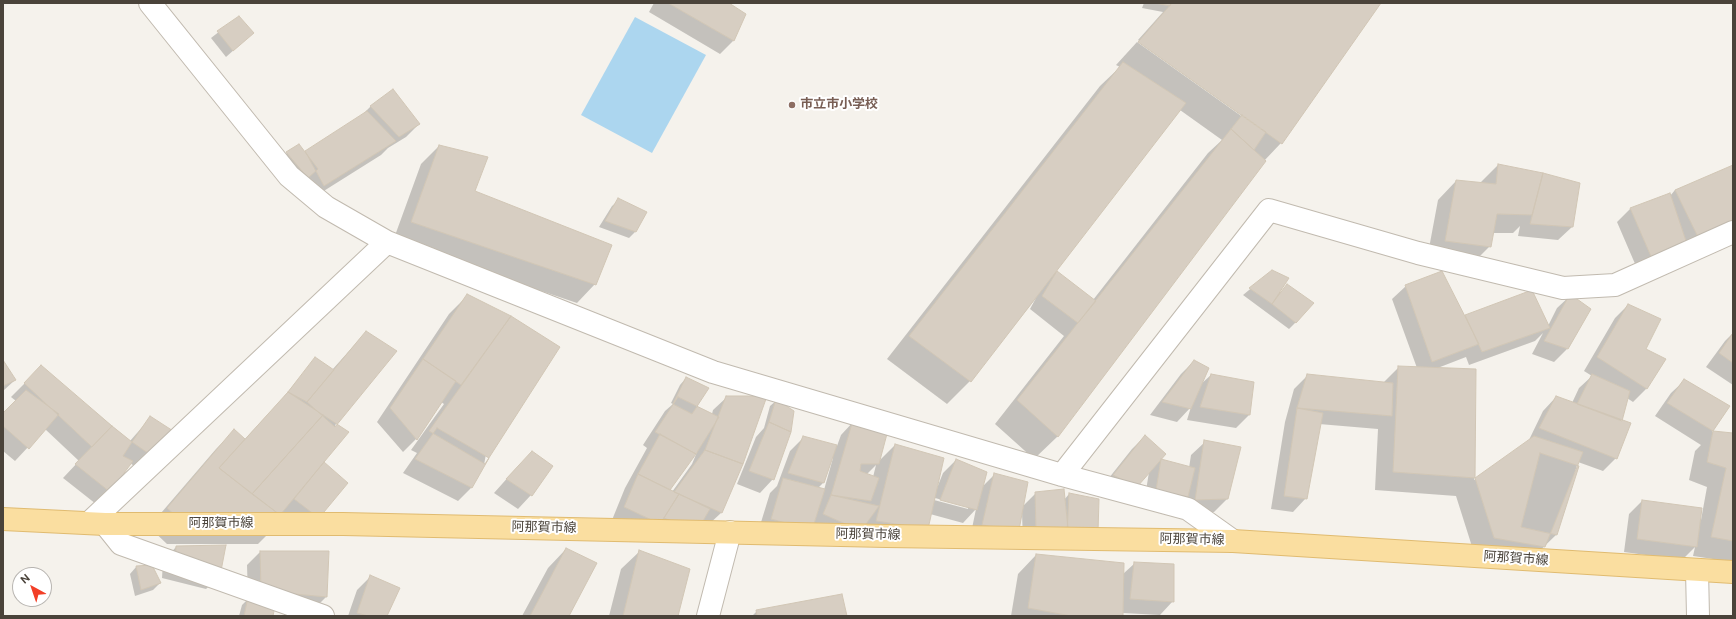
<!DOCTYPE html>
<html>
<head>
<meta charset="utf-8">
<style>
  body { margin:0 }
  #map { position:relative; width:1736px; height:619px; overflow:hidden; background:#f5f2ec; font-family:"DM Sans",sans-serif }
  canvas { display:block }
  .frame { position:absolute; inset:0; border:4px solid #4a433a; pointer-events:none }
  .north { position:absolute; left:12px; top:567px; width:40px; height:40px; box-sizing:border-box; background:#fff; border:1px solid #b7b4b0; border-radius:50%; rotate:320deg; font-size:11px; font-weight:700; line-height:16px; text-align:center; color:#4a433a }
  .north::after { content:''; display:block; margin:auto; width:14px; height:18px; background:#f23f27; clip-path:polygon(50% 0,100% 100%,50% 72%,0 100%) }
</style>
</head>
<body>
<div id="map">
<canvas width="1736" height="619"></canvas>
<div class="frame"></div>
<div class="north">N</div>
</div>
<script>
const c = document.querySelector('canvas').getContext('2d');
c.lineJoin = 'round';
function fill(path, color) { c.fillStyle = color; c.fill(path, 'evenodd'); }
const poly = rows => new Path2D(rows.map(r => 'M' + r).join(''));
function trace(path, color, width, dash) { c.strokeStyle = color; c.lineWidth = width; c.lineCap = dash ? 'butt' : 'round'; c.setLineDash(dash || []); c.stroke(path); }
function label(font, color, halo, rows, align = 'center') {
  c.font = font + ' "DM Sans","Noto Sans JP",sans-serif'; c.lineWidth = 4; c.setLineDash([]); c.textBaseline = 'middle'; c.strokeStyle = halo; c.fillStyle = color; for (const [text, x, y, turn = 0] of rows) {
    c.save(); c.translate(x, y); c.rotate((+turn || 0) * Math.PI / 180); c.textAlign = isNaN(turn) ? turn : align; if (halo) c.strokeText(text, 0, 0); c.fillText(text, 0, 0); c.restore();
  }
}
fill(poly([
  [635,17,706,55,652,153,581,115]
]), '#acd6ef');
fill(poly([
  [654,3,727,3,744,14,733,41,720,54,649,12],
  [1144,3,1380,3,1281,143,1264,161,1057,437,1034,459,995,424,1064,336,1030,309,1036,298,970,381,947,404,887,359,1100,86,1120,67,1116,65,1137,42,1261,130,1262,128,1138,40,1163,12,1142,8],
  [1180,110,1222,140,1208,153,1093,300,1055,271],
  [238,17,253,33,226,57,211,38],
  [371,106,419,124,406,137,388,148,381,155,311,199,280,159,287,153,304,154,360,117],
  [439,146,474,192,595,284,577,303,393,241,421,164],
  [1498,165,1543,174,1572,227,1558,240,1518,236,1520,226,1513,233,1493,233,1490,246,1471,265,1427,259,1438,200,1456,181,1480,183],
  [1733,167,1733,228,1639,273,1617,222,1630,209,1670,196,1675,190],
  [619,200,635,232,629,238,599,227,612,206],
  [1272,271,1278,294,1288,286,1296,322,1289,329,1243,295],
  [1406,286,1464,317,1466,315,1548,326,1557,308,1571,295,1567,349,1554,362,1532,354,1543,333,1535,341,1469,365,1466,357,1435,369,1475,370,1474,480,1528,442,1543,411,1556,397,1572,403,1579,388,1592,376,1584,371,1615,318,1628,305,1644,350,1665,360,1646,389,1633,402,1627,398,1621,420,1616,458,1603,471,1578,462,1556,535,1525,565,1475,556,1456,496,1375,490,1378,429,1319,424,1306,498,1293,512,1271,509,1285,422,1294,389,1308,375,1383,383,1399,367,1417,368,1392,299],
  [468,295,511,317,484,465,471,488,458,501,403,473,417,453,411,450,444,404,441,402,416,439,403,452,377,422,449,314],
  [366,332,323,463,347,483,306,531,281,513,277,525,258,544,167,544,149,527,216,449,234,431,244,440,281,400,316,358,332,370],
  [1733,333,1733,385,1706,367,1725,341],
  [1194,361,1201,384,1211,375,1253,383,1249,415,1236,428,1187,420,1191,407,1177,422,1150,415,1181,374],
  [3,362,15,380,3,391],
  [41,367,130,441,151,417,151,478,130,463,109,491,96,504,63,478,79,461,45,429,15,461,3,451,3,414,16,401,11,397],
  [686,378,696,406,712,414,713,410,727,397,742,464,721,513,707,526,612,520,625,488,647,448,643,445,665,411,673,404,671,403,680,385],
  [700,445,692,464,672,492,668,490],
  [1685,380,1729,406,1712,432,1733,434,1733,562,1693,556,1695,547,1682,560,1624,552,1629,514,1642,501,1701,520,1707,487,1689,480,1695,451,1701,445,1655,416,1671,393],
  [777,400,773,479,760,493,737,484,756,437,764,428,770,406],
  [854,421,878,462,895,445,937,488,943,473,956,460,982,487,995,474,1023,506,1036,493,1064,500,1069,494,1097,532,1023,544,1022,512,1019,529,970,538,976,509,963,523,930,514,927,529,908,547,858,540,758,532,770,493,777,486,790,451,804,437,837,446,841,435],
  [831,458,833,458,824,490,818,488,823,483],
  [876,465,873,477,866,475],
  [935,498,968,507,968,509,934,500],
  [1145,436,1159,460,1189,468,1191,455,1205,442,1227,499,1214,512,1182,513,1144,503,1149,472,1101,488,1132,449],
  [519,465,552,466,531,495,518,509,494,493],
  [176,547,220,576,206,589,162,578,163,561],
  [566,549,568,616,522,616,548,568],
  [640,551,677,616,609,616,621,569],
  [260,552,326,597,313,610,274,606,272,616,239,616,242,605,248,599,247,565],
  [1036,555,1123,574,1135,563,1173,601,1160,615,1123,613,1122,616,1011,616,1018,574],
  [136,567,160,583,153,590,135,596,130,574],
  [370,577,386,616,348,616,357,590],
  [757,611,846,616,752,616]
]), '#0003');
const building = poly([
  [668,3,729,3,746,14,734,41,668,3],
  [1155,3,1171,3,1170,6,1155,3],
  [1172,3,1381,3,1282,144,1138,42,1172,3],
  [239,16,254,33,233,51,217,31,239,16],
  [1123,62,1186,103,971,382,909,336,1123,62],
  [393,89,420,124,399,137,370,106,393,89],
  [367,111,396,141,324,186,305,151,367,111],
  [1242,115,1266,132,1254,150,1231,129,1242,115],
  [1231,129,1266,161,1058,437,1017,400,1231,129],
  [299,144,318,169,308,178,286,152,299,144],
  [439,145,488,157,475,191,612,245,596,285,411,222,439,145],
  [1498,164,1543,173,1532,215,1497,214,1491,247,1445,241,1456,180,1496,184,1498,164],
  [1733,165,1733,222,1698,237,1675,190,1733,165],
  [1543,173,1580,183,1573,227,1530,224,1543,173],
  [1670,193,1687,244,1653,261,1630,208,1670,193],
  [618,198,647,212,636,232,605,221,618,198],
  [1272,270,1289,278,1272,304,1249,288,1272,270],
  [1057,271,1096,301,1078,323,1042,296,1057,271],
  [1442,271,1479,344,1432,362,1405,285,1442,271],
  [1287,284,1314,303,1296,323,1272,304,1287,284],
  [1532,290,1550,328,1482,352,1465,315,1532,290],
  [467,294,511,316,461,385,423,359,467,294],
  [1570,294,1591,309,1568,349,1544,341,1570,294],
  [1628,304,1661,319,1646,349,1666,359,1647,389,1597,357,1628,304],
  [511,316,560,347,485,464,429,431,511,316],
  [366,331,397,351,335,427,307,402,366,331],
  [1733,333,1733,363,1719,353,1733,333],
  [315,357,334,370,307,402,288,392,315,357],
  [423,359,456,381,417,440,390,408,423,359],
  [3,360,16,380,3,386,3,360],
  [1194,360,1209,368,1191,409,1162,402,1194,360],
  [41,365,112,426,92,447,24,383,41,365],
  [1398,366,1476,369,1475,478,1393,472,1398,366],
  [1211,374,1254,382,1250,415,1200,407,1211,374],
  [1307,374,1393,383,1392,416,1297,408,1307,374],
  [1592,374,1630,391,1622,421,1577,404,1592,374],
  [686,377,709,388,692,414,673,404,686,377],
  [1684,379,1730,406,1713,431,1667,403,1684,379],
  [26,390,59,414,29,449,3,426,3,413,26,390],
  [288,392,323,415,252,494,219,468,288,392],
  [726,396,767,396,743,464,705,450,726,396],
  [1556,396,1631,423,1617,459,1539,428,1556,396],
  [678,397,719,417,696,454,655,432,678,397],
  [776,399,794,411,791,432,769,422,776,399],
  [1297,408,1323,413,1307,499,1284,496,1297,408],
  [323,415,349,432,280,515,252,494,323,415],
  [150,416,184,438,165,465,132,442,150,416],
  [853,420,888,430,879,464,861,464,860,471,879,478,871,501,831,495,853,420],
  [769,422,791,432,774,480,749,471,769,422],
  [112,426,132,442,123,456,133,461,110,492,75,464,112,426],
  [437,428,489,458,472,488,415,459,437,428],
  [234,429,245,439,219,468,280,515,186,525,167,508,234,429],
  [1713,431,1733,433,1733,541,1711,537,1726,468,1707,462,1713,431],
  [660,434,696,454,670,490,638,474,660,434],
  [1145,435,1166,454,1137,487,1113,475,1145,435],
  [803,436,837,445,824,483,788,473,803,436],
  [1534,436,1583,452,1545,547,1494,538,1475,478,1534,436],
  [1204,440,1241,447,1228,499,1195,500,1204,440],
  [895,444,944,458,928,529,876,521,895,444],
  [705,450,743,464,722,513,674,492,705,450],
  [532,451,553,466,532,496,506,479,532,451],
  [1540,453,1579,466,1557,535,1521,527,1540,453],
  [956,459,987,472,977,510,940,500,956,459],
  [1161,459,1195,468,1188,497,1156,490,1161,459],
  [324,462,348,483,319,518,294,499,324,462],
  [994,473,1028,482,1019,530,982,525,994,473],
  [638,474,679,494,660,524,624,507,638,474],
  [783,478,825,489,812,530,771,519,783,478],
  [1064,489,1068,528,1036,532,1035,492,1064,489],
  [1069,493,1099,499,1098,532,1067,533,1069,493],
  [679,494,710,509,697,531,664,518,679,494],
  [831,495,879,506,861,531,823,514,831,495],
  [1642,500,1702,508,1697,547,1637,539,1642,500],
  [226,545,220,576,175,565,176,546,226,545],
  [566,548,597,563,569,616,530,616,566,548],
  [639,550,690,569,678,616,623,616,639,550],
  [260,551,329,551,327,597,261,591,260,551],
  [1036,554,1124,563,1123,616,1071,616,1028,608,1036,554],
  [1134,562,1174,564,1174,602,1130,599,1134,562],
  [152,565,161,583,141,590,136,566,152,565],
  [370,575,400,588,387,616,368,616,357,613,370,575],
  [842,594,847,616,757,616,756,610,842,594],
  [248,597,275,606,273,616,244,616,248,597]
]);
fill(building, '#d7cec2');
trace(building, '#d1c6b5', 1);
const minor = poly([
  [150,3,289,176,326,207,387,242,713,372,1062,475,1188,509,1233,541],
  [1062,475,1269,210,1418,253,1563,288,1615,285,1733,232],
  [89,523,387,242],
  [105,524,121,544,323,616],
  [1697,570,1698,616],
  [708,616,730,532]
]);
const major = poly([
  [3,519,105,524,343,524,886,536,1233,541,1733,572]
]);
trace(minor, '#c1baaf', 24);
trace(major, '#e0bb70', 24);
trace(minor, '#fff', 22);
trace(major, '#fadea0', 22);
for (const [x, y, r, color] of [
  [792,105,4,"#8d6e63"]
]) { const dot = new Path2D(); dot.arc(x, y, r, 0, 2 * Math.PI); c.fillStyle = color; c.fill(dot); trace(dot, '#fff', 1.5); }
label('bold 13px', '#785e54', '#fff', [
  ["市立市小学校",800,105]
], 'left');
label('13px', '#4a433a', '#fff', [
  ["阿那賀市線",221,524],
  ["阿那賀市線",544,528,1],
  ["阿那賀市線",868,535,1],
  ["阿那賀市線",1192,540,1],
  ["阿那賀市線",1516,559,4]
]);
</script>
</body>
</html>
